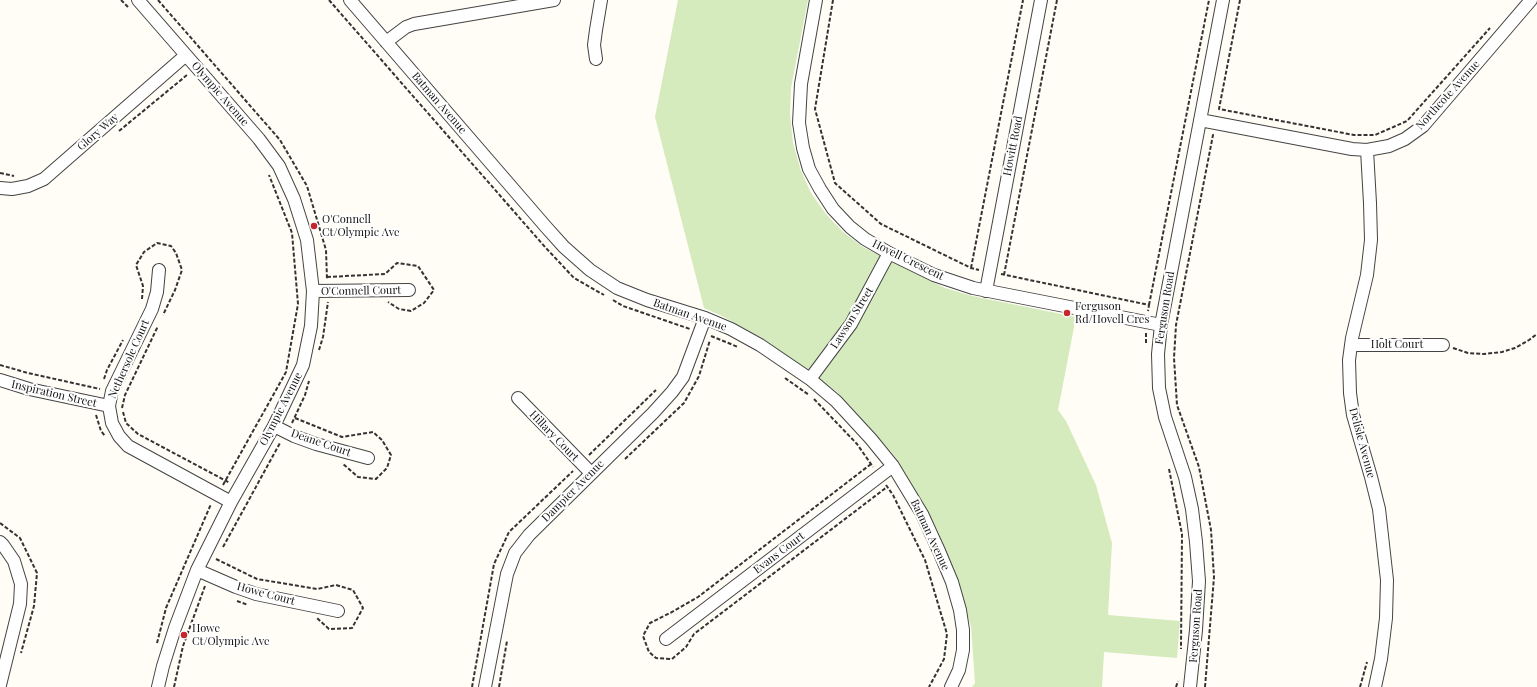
<!DOCTYPE html>
<html>
<head>
<meta charset="utf-8">
<style>
  body { margin:0 }
  canvas { display:block; background:#fffdf5 }
</style>
</head>
<body>
<canvas width="1537" height="687"></canvas>
<script>
const c = document.querySelector('canvas').getContext('2d');
c.lineJoin = 'round';
function fill(path, color) { c.fillStyle = color; c.fill(path, 'evenodd'); }
const poly = rows => new Path2D(rows.map(r => 'M' + r).join(''));
function trace(path, color, width, dash) { c.strokeStyle = color; c.lineWidth = width; c.lineCap = dash ? 'butt' : 'round'; c.setLineDash(dash || []); c.stroke(path); }
function label(font, color, halo, rows, align = 'center') {
  c.font = font + ' "Playfair Display",serif'; c.lineWidth = 4; c.setLineDash([]); c.textBaseline = 'middle'; c.strokeStyle = halo; c.fillStyle = color; for (const [text, x, y, turn = 0] of rows) {
    c.save(); c.translate(x, y); c.rotate((+turn || 0) * Math.PI / 180); c.textAlign = isNaN(turn) ? turn : align; if (halo) c.strokeText(text, 0, 0); c.fillText(text, 0, 0); c.restore();
  }
}
fill(poly([
  [678,0,808,0,791,88,790,114,793,143,801,171,811,193,826,214,843,232,863,247,945,288,972,296,1076,317,1058,410,1066,421,1096,485,1112,543,1108,615,1180,621,1177,658,1104,652,1102,687,972,687,975,683,971,626,938,531,894,455,837,392,761,337,722,316,704,308,655,117]
]), '#d5ebbd');
const minor = poly([
  [138,0,259,139,279,166,294,199,307,240,313,291,311,326,303,365,274,426,231,502,197,570,175,628,163,666,158,687],
  [350,0,546,227,564,247,590,270,617,288,647,300,705,318,731,329,760,345,810,379,836,401,871,439,893,466,922,514,939,551,952,582,960,610,963,630,963,650,959,670,951,687],
  [816,0,801,84,799,123,803,148,809,169,820,189,833,209,850,227,865,239,889,253,934,275,973,288,1161,325],
  [386,42,406,27,414,24,554,0],
  [596,59,594,45,596,30,601,0],
  [1200,120,1352,149,1367,150,1389,146,1405,139,1423,126,1531,0],
  [1367,150,1370,203,1371,240,1367,275,1352,338,1349,360,1350,393,1353,415,1371,477,1379,509,1387,580,1386,618,1381,659,1375,687],
  [0,188,12,189,28,186,44,179,186,55],
  [159,270,157,292,152,309,112,391,109,406,112,423,119,436,128,446,231,502],
  [313,291,409,290],
  [986,291,1041,0],
  [1351,345,1443,345],
  [810,379,851,324,889,253],
  [0,380,29,389,109,406],
  [518,398,591,473],
  [274,426,294,436,316,444,368,458],
  [0,542,3,545,14,561,21,584,20,604,0,685],
  [197,570,236,587,256,594,338,611],
  [666,639,893,466],
  [485,687,507,574,515,553,529,535,653,413,672,392,683,377,705,318],
  [1190,687,1196,630,1199,581,1196,542,1192,509,1185,477,1165,417,1159,388,1158,354,1161,325,1223,0]
]);
trace(minor, '#444', 14);
trace(poly([
  [121,0,128,7],
  [158,0,280,140,307,186,326,250,327,279],
  [329,0,545,247,574,278,604,295],
  [833,0,815,109,835,183,881,224,971,268,979,270],
  [1240,0,1219,109,1354,135,1375,135,1407,121,1490,28],
  [119,131,187,75],
  [0,173,14,176],
  [971,268,1023,0],
  [1001,274,1149,305,1148,311],
  [1004,275,1057,0],
  [327,277,385,274,397,263,418,266,434,290,424,303,411,311,399,309,388,302],
  [142,299,143,286,136,265,144,252,157,243,171,246,176,253,182,270,175,290,163,315],
  [613,300,623,306,690,329],
  [1149,305,1209,0],
  [1146,333,1146,345],
  [711,336,738,347],
  [1453,348,1468,353,1484,354,1502,352,1515,348,1529,340,1537,334],
  [319,350,323,337,328,302],
  [0,365,28,373,100,389],
  [785,378,809,395],
  [104,379,107,370,123,340],
  [814,399,857,444,873,467],
  [122,408,125,395,158,326],
  [123,412,126,423,138,434,230,483],
  [96,415,101,431,105,436],
  [295,418,342,437,373,432,382,440,391,455,387,468,376,479,358,477,342,463],
  [292,423,305,395,309,381],
  [589,455,656,390],
  [625,459,684,403,699,376,710,340],
  [871,464,698,597,672,612,650,623,643,636,649,652,656,658,672,659,686,647,694,634,887,487],
  [1169,469,1182,534,1181,649],
  [223,485,286,372,298,304,292,233,269,175],
  [886,485,893,495,925,560,947,634,944,659,929,687],
  [0,523,20,538,37,573,34,606,21,653],
  [223,547,280,443],
  [216,559,257,579,317,589,336,585,353,590,363,608,352,628,329,629,317,618],
  [237,601,248,605],
  [157,643,166,608,211,504],
  [174,687,183,646,205,586],
  [472,687,494,564,509,532,573,471],
  [499,687,507,641],
  [1176,687,1178,681],
  [1205,687,1214,577,1211,530,1199,467,1177,405,1174,358,1176,325,1213,135,1212,134],
  [1360,687,1367,662]
]), '#333', 2, [4, 2]);
trace(minor, '#fff', 12);
for (const [x, y, r, color] of [
  [314,226,4,"#c4262e"],
  [1067,313,4,"#c4262e"],
  [184,635,4,"#c4262e"]
]) { const dot = new Path2D(); dot.arc(x, y, r, 0, 2 * Math.PI); c.fillStyle = color; c.fill(dot); trace(dot, '#fff', 1.5); }
label('11px', '#111', '#fff', [
  ["Olympic Avenue",220,94,49],
  ["Northcote Avenue",1448,95,-48],
  ["Batman Avenue",439,103,49],
  ["Glory Way",98,132,-41],
  ["Howitt Road",1013,146,-79],
  ["Hovell Crescent",908,260,26],
  ["O'Connell Court",361,291,-1],
  ["Ferguson Road",1165,308,-81],
  ["Batman Avenue",690,315,19],
  ["Lawson Street",852,318,-58],
  ["Holt Court",1397,345],
  ["Nethersole Court",129,359,-66],
  ["Inspiration Street",54,394,13],
  ["Olympic Avenue",281,409,-63],
  ["Hillary Court",554,436,46],
  ["Deane Court",321,443,19],
  ["Delisle Avenue",1362,443,75],
  ["Dampier Avenue",573,491,-45],
  ["Batman Avenue",930,535,65],
  ["Evans Court",779,553,-37],
  ["Howe Court",266,594,15],
  ["Ferguson Road",1196,626,-86]
]);
label('11px', '#111', '#fff', [
  ["O'Connell",322,220],
  ["Ct/Olympic Ave",322,233],
  ["Ferguson",1075,307],
  ["Rd/Hovell Cres",1075,320],
  ["Howe",192,629],
  ["Ct/Olympic Ave",192,642]
], 'left');
</script>
</body>
</html>
